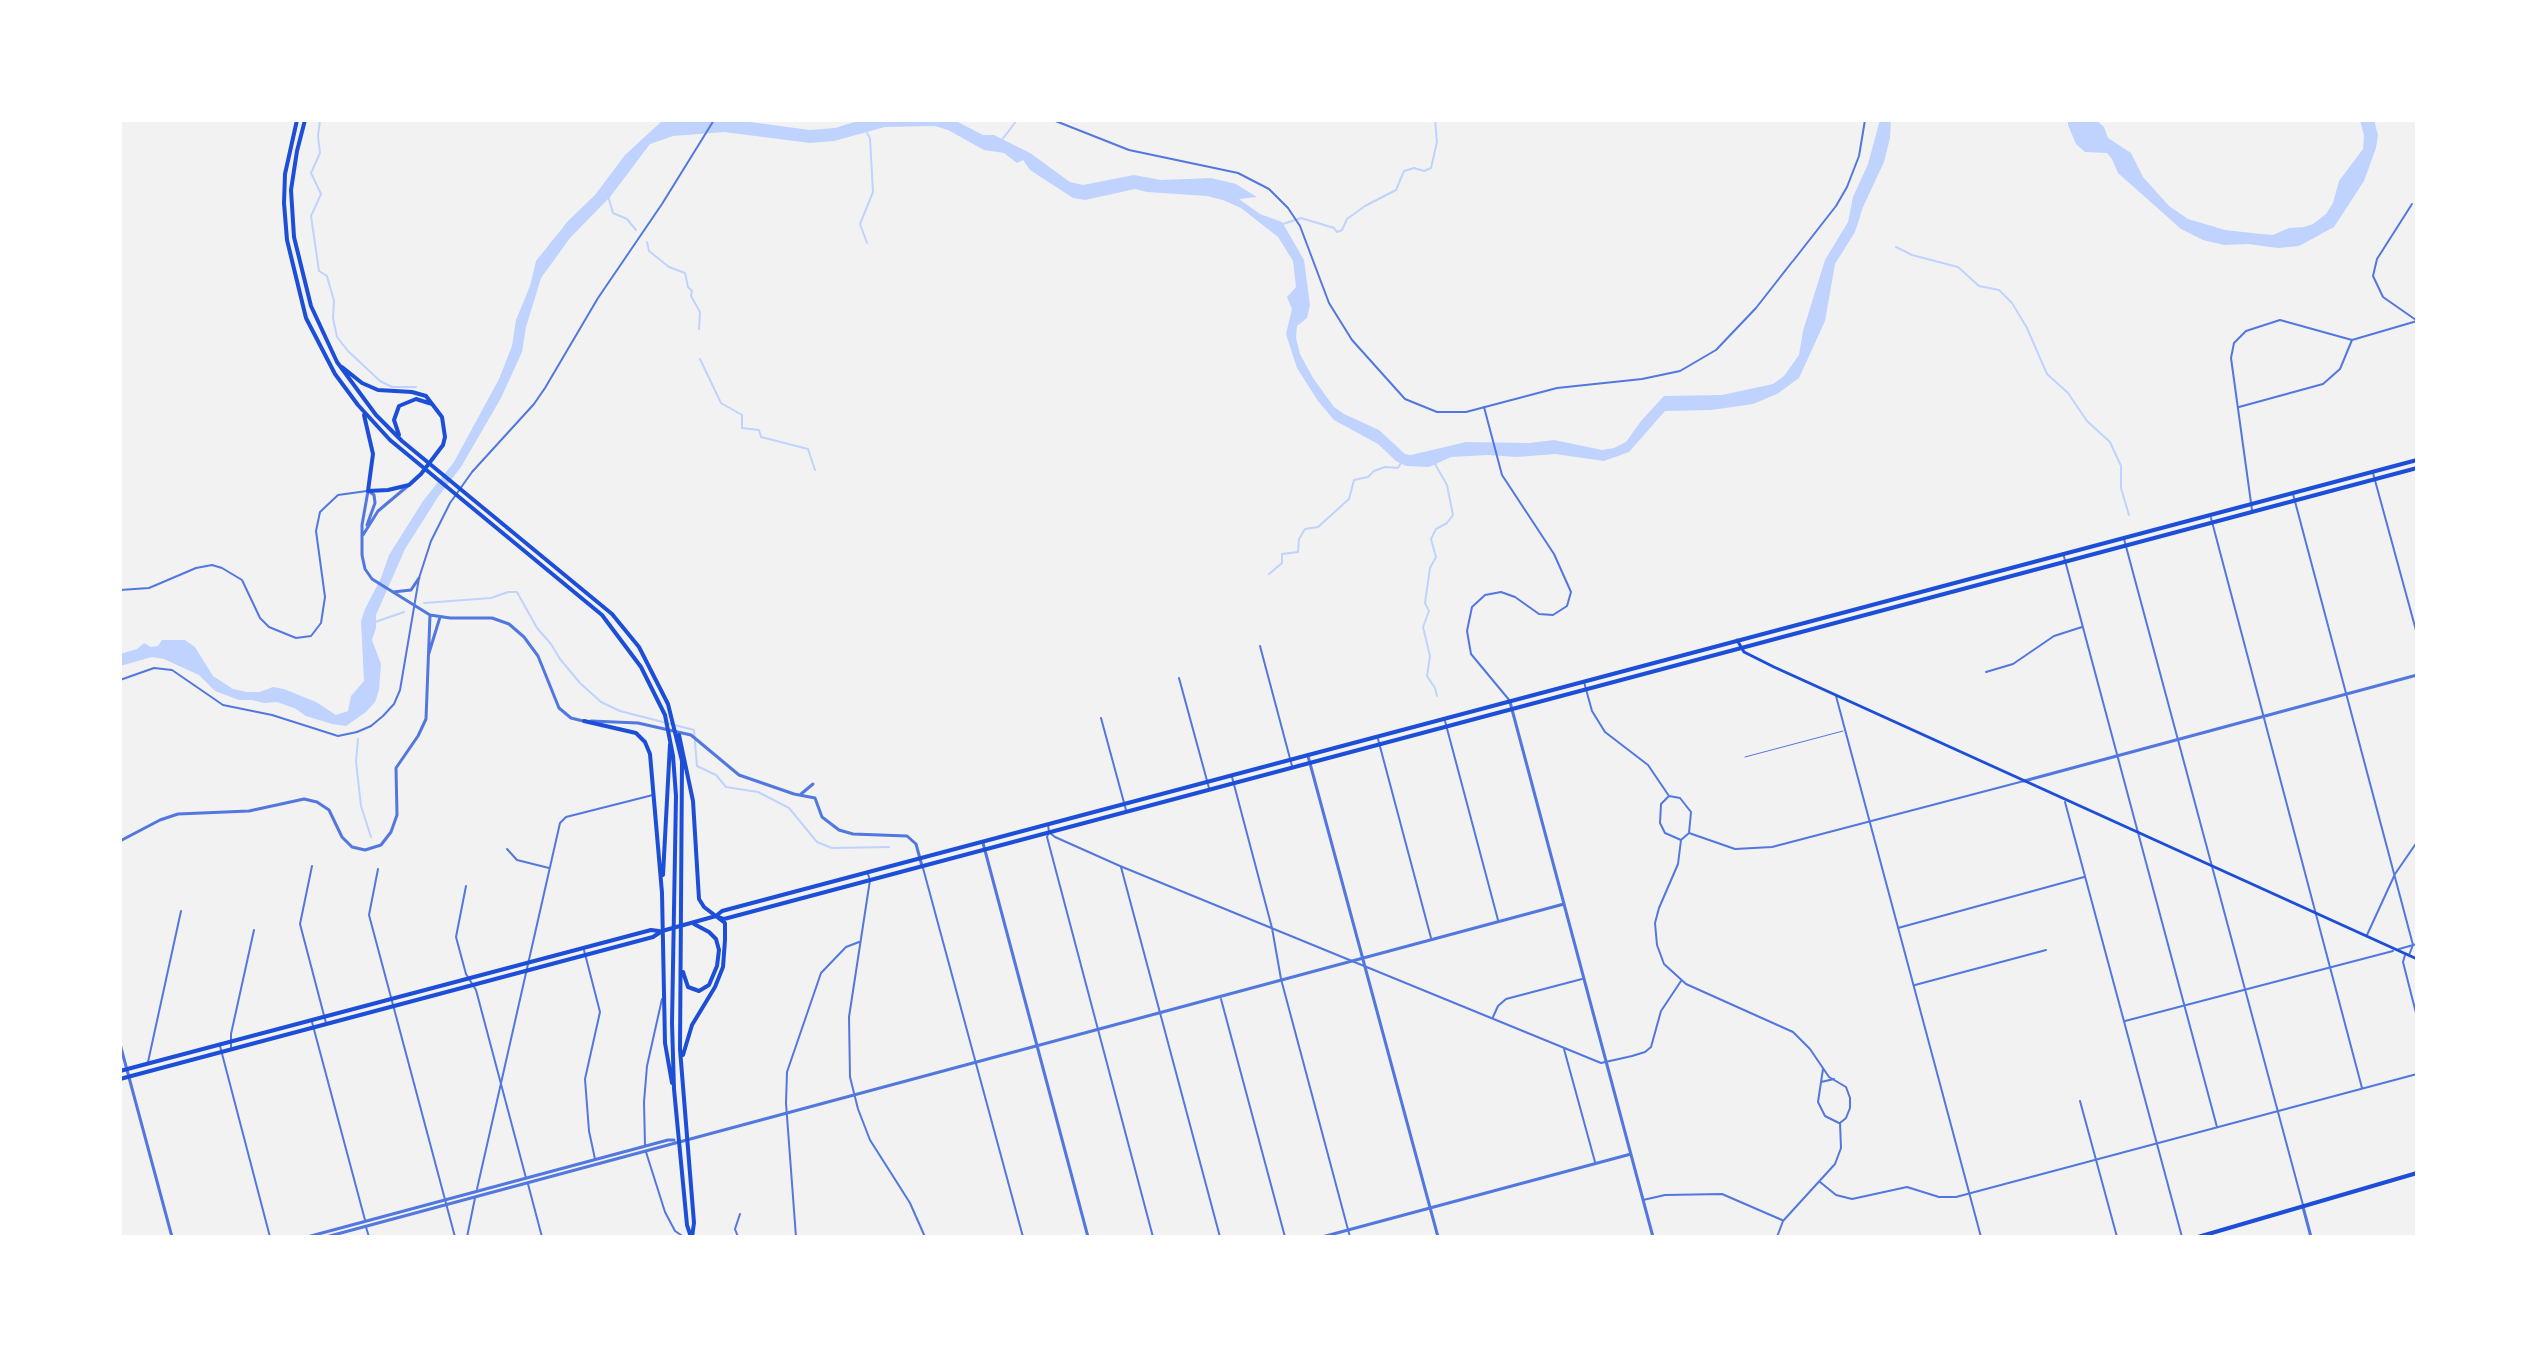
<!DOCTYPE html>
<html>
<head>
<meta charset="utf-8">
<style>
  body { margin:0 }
  #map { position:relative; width:2537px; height:1357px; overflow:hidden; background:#f2f2f2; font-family:Lora,serif }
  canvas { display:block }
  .frame { position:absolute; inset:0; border:122px solid #fff; pointer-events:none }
</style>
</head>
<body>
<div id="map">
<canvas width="2537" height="1357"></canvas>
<div class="frame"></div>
</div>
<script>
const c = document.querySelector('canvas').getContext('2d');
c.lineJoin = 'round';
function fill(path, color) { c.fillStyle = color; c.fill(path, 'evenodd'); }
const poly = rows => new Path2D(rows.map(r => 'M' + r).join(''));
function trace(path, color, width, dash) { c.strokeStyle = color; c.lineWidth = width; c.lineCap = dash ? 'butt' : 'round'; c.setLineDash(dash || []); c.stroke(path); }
fill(poly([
  [663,120,735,120,810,130,835,128,861,120,954,120,983,135,994,135,1030,153,1070,182,1083,185,1134,175,1161,180,1211,178,1236,184,1257,197,1239,199,1260,214,1282,222,1304,260,1310,305,1307,318,1297,326,1296,338,1300,354,1313,378,1334,407,1344,414,1379,430,1405,454,1411,455,1466,442,1529,443,1554,440,1602,450,1614,448,1626,442,1641,421,1664,396,1722,395,1773,384,1784,376,1799,355,1803,331,1825,260,1848,222,1853,197,1868,164,1880,120,1891,120,1890,138,1884,162,1863,207,1855,232,1835,264,1825,321,1799,378,1777,394,1753,404,1711,410,1665,411,1629,452,1604,461,1555,454,1517,457,1488,455,1451,457,1429,467,1406,466,1396,461,1378,444,1334,420,1318,401,1297,368,1286,334,1292,309,1287,297,1296,287,1293,261,1278,237,1241,208,1223,200,1207,196,1147,192,1135,189,1085,200,1073,198,1030,170,1023,160,1017,163,1004,153,984,150,948,130,935,126,885,127,834,141,810,143,724,132,673,136,650,144,610,197,570,238,541,278,526,327,522,352,501,398,461,467,438,497,405,549,376,615,376,628,372,640,381,664,379,690,375,702,366,712,346,726,332,724,306,716,296,709,277,702,264,703,252,700,239,700,215,691,199,675,164,659,152,657,120,666,120,654,137,649,144,643,151,647,158,646,162,640,185,640,195,647,213,676,233,689,247,692,260,692,273,687,284,689,316,702,336,715,348,711,351,696,364,681,361,621,365,609,381,578,389,555,423,501,454,462,499,379,512,346,516,320,530,286,536,261,568,221,595,195,625,155],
  [2068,120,2097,121,2104,127,2108,138,2131,153,2143,177,2169,206,2188,219,2225,230,2261,234,2273,235,2289,228,2304,227,2313,224,2326,214,2333,203,2339,181,2363,149,2364,136,2360,120,2374,120,2378,135,2376,148,2364,181,2334,227,2299,246,2278,248,2248,244,2224,245,2203,240,2181,229,2118,173,2112,159,2107,153,2085,152,2076,144,2068,125]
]), '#bfd3fe');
trace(poly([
  [320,120,318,136,320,153,311,173,321,194,311,216,319,271,327,276,334,301,333,318,337,337,348,351,380,381,392,387,416,387],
  [1001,141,1017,120],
  [608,196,613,213,627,219,636,230],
  [1283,224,1301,218,1334,228,1337,232,1342,230,1347,219,1365,206,1396,190,1404,171,1414,168,1424,171,1431,168,1437,142,1435,120],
  [647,242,649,251,669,267,685,273,688,287,692,291,691,296,700,312,699,329],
  [867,243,860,224,873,192,870,138,867,133],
  [1896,247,1912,255,1958,267,1979,286,1999,290,2012,303,2027,328,2047,374,2068,393,2087,421,2110,442,2121,466,2121,488,2129,515],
  [700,359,721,403,742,415,742,428,759,430,761,437,808,449,815,470],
  [1435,464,1447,485,1453,515,1447,523,1436,529,1431,539,1436,557,1430,568,1425,603,1429,611,1423,627,1430,656,1427,676,1435,688,1437,696],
  [1269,574,1282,563,1282,554,1298,552,1299,539,1305,529,1318,527,1349,499,1354,480,1368,477,1374,471,1385,467,1398,468,1401,463],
  [424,603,491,598,508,592,517,592,537,628,551,644,560,659,580,683,601,702,620,711,694,730,697,766,716,775,726,787,758,792,789,808,817,842,832,848,889,847],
  [375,622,404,612],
  [358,739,356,762,361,806,371,837]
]), '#bfd3fe', 2);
trace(poly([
  [1745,757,1843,731]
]), '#5277de', 1);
trace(poly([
  [1793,261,1836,206,1847,187,1859,156,1865,120],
  [1484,407,1502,475,1554,554,1571,592,1567,606,1553,615,1539,614,1515,597,1501,592,1485,595,1472,607,1467,631,1471,654,1510,701],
  [120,680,154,668,172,670,223,705,272,715,338,736,357,732]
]), '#5277de', 2);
trace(poly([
  [1053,120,1129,150,1238,173,1269,189,1288,208,1300,226,1329,303,1352,340,1405,399,1437,412,1466,412,1557,388,1642,379,1680,371,1716,350,1756,308,1792,262],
  [2412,204,2377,259,2373,276,2383,297,2416,320],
  [2239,407,2323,384,2340,369,2352,340,2417,321],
  [2373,473,2417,634],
  [2293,494,2413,945,2409,955],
  [2252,510,2231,358,2234,343,2246,331,2280,320,2352,340],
  [2211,518,2362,1088],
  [2124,539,2303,1205],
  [2063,553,2217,1127],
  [120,590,149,588,196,568,212,565,222,568,242,580,260,618,269,627,296,638,311,636,321,623,325,597,316,531,320,512,338,495,367,491],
  [1260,646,1292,766],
  [1986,672,2013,664,2054,636,2082,627],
  [1179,678,1209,788],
  [1584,682,1592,711,1605,732,1648,765,1669,796],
  [1836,696,1981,1237],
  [1101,718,1126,810],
  [1445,721,1498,920],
  [357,732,371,726,383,716,394,704,400,690,419,578,431,541,450,503,472,472,534,404,545,388,598,298,662,204,714,120],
  [1378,739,1431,938],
  [1232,777,1272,928,1281,979,1350,1237],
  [1669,796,1680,798,1691,812,1689,833,1681,840,1665,833,1660,823,1661,804,1669,796],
  [2065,802,2182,1237],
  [1048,825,1049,832,1047,837,1153,1237],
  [1050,833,1055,837,1120,866,1601,1063,1632,1056,1645,1052,1651,1047,1661,1011,1681,981],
  [1689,833,1735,849,1772,847,2024,781],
  [1681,840,1678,864,1659,908,1655,923,1657,945,1664,964,1686,984,1793,1032,1810,1049,1829,1077,1846,1087,1850,1098,1850,1108,1846,1118,1840,1123,1841,1148,1835,1164,1783,1221,1777,1237],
  [507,849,517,860,549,868],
  [312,866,300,924,326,1023],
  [1121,867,1220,1237],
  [923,868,1023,1237],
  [378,869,369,915,455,1237],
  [868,874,870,880,849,1017,850,1077,858,1109,870,1140,910,1203,925,1237],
  [466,886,456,937,466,974,476,990,526,1178],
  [1898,928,2084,877],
  [2367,935,2395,874,2417,842],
  [2399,949,2417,944],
  [584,950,600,1012,585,1079,589,1131,595,1159],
  [2405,955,2403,962,2417,1017],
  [1915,985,2046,950],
  [1221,999,1285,1237],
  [1493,1017,1498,1006,1506,999,1582,979],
  [2125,1021,2393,951],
  [312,1022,365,1220],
  [220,1046,270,1237],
  [231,1048,231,1034,254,930],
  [1564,1049,1595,1162],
  [148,1062,181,911],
  [1823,1069,1818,1102,1825,1116,1839,1123],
  [1821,1082,1834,1079],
  [2080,1101,2117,1237],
  [645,1146,644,1102,647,1066,662,999],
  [646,1152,665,1212,675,1231,684,1237],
  [1820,1182,1836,1195,1852,1199,1907,1187,1939,1197,1956,1197,2417,1074],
  [528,1184,542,1237],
  [477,1189,560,823,566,817,653,795],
  [1643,1200,1665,1195,1722,1194,1782,1220],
  [366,1227,369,1237],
  [467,1237,475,1198],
  [738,1237,735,1229,740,1214],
  [796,1237,786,1103,787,1072,821,973,846,947,859,942]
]), '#5277de', 2);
trace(poly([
  [368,491,362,525,362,555,365,569,372,579,430,615,450,618,492,618,509,624,524,637,538,656,559,708,571,718,583,721],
  [367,525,375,503,374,495,370,492],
  [363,535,378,511,409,485],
  [393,592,411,590,419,578],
  [429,653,440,617],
  [1510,702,1653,1237],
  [591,721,638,723,691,735,739,775,794,794,815,798,822,817,839,830,853,834,907,836,916,844,922,866],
  [1308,756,1438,1237],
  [2024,781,2417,675],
  [801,794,813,784],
  [120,841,160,820,178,814,249,811,304,799,317,802,329,810,342,837,352,847,365,850,381,845,391,832,397,815,396,768,418,736,426,719,430,615],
  [983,843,1088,1237],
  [120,1044,172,1237],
  [2303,1207,2311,1237],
  [307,1237,668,1140,674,1140],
  [326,1237,1564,904],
  [1322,1237,1631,1154]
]), '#5277de', 3);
trace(poly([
  [1737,640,1744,652,1774,667,2417,959]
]), '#1d4ed8', 3);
trace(poly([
  [297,120,285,174,284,203,287,240,306,318,335,374,358,405,390,440,602,615,641,667,665,715,673,756,676,796,672,1023,674,1089,687,1225,691,1237],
  [305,120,297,151,291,190,294,237,311,306,337,362,376,415,402,441,612,614,639,647,668,704,682,761,680,1049,694,1223,692,1237],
  [342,367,362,383,378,390,412,392,426,396,442,417,445,437,443,445,421,474,409,485,388,490,368,491,373,454,364,415],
  [399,435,394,420,399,406,416,399,432,404],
  [584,721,636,733,645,742,650,754,662,893,665,1043,672,1083],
  [679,735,693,801,699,899,704,907,725,923,725,940,723,967,715,987,692,1025,683,1055],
  [663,875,670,744],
  [716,916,724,919,2417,468],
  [683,972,688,987,699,991,709,985,717,966,719,950,716,939,709,932,694,924],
  [120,1071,651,930,659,931],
  [120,1079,653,937,662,931,716,916,722,911,2417,460]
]), '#1d4ed8', 4);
trace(poly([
  [2198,1237,2417,1173]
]), '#1d4ed8', 4);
</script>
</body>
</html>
